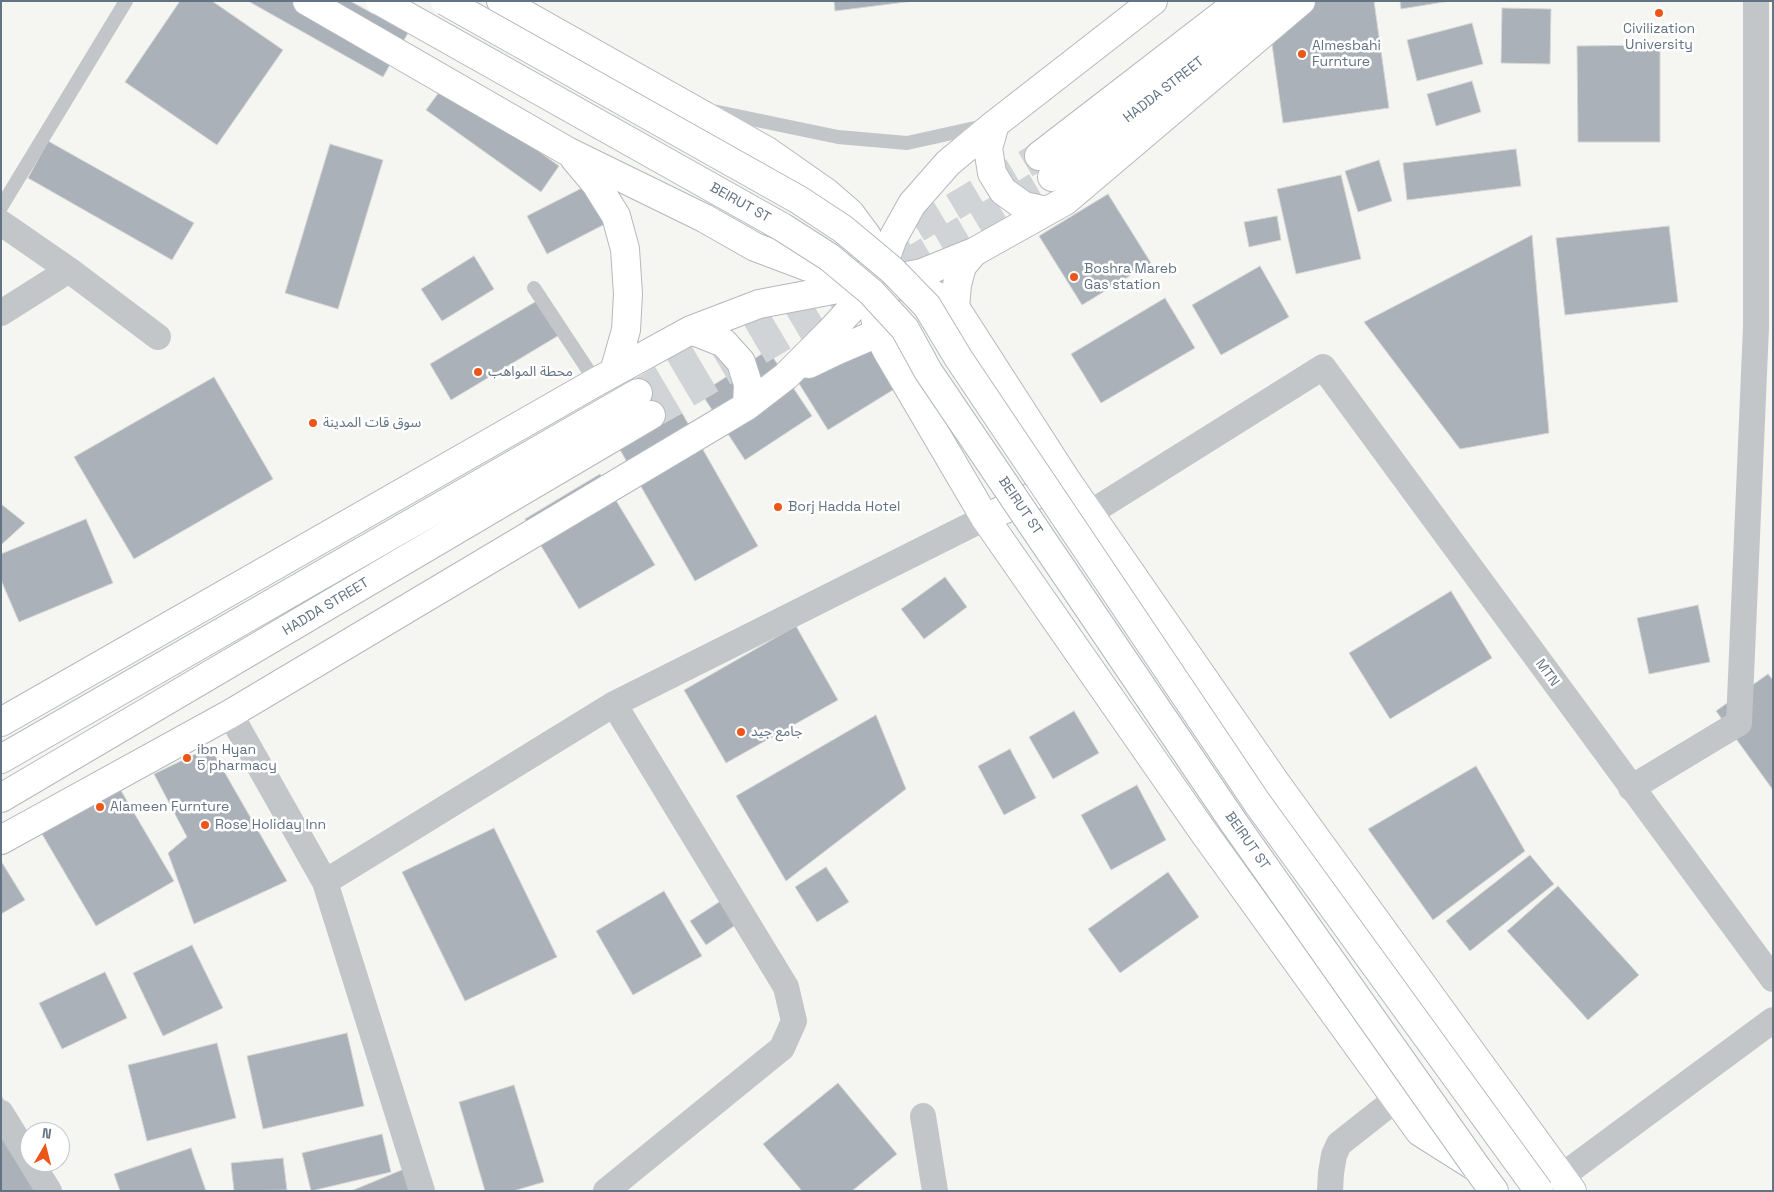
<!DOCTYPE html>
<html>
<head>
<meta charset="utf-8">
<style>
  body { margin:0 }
  #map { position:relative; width:1774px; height:1192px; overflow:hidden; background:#f5f5f1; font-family:"Space Grotesk",sans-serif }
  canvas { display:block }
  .frame { position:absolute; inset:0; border:2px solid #627384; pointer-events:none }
  .north { position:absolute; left:20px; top:1122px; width:50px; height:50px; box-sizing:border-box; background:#fff; border:1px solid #c0c7ce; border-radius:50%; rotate:8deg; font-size:14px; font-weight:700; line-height:20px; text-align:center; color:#627384 }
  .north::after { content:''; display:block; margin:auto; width:18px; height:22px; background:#ed5619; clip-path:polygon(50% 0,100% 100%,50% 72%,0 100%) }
</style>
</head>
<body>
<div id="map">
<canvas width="1774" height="1192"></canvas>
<div class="frame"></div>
<div class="north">N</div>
</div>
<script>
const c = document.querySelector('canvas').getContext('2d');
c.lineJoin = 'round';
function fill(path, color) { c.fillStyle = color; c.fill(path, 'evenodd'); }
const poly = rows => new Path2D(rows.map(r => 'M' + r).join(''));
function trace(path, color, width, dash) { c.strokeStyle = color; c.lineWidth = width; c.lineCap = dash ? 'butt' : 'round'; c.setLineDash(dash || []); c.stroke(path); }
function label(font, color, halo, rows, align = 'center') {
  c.font = font + ' "Space Grotesk","Noto Sans Arabic",sans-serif'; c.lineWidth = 5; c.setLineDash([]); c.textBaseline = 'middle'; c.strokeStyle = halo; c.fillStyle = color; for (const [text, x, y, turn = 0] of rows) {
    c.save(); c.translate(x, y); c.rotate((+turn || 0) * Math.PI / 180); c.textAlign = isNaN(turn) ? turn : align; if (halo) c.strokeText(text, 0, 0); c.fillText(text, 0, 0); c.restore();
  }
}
const building = poly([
  [180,1,212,1,283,50,217,145,125,82,180,1],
  [248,1,350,1,408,33,383,77,248,1],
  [834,1,914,1,835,11,834,1],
  [1266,1,1374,1,1389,108,1283,123,1266,1],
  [1400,1,1450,1,1401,9,1400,1],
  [1502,8,1551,9,1550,64,1501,63,1502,8],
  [1472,23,1483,64,1417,81,1407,40,1472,23],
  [1660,45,1660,142,1578,142,1577,46,1660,45],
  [1472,81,1481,112,1436,126,1427,94,1472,81],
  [445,84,559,166,541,192,426,110,445,84],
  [48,141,194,223,172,260,28,178,48,141],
  [330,144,383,160,338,309,285,293,330,144],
  [1516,149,1521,186,1407,200,1403,163,1516,149],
  [1379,160,1392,201,1358,212,1345,171,1379,160],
  [1341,175,1361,259,1296,274,1277,189,1341,175],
  [586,186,605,224,547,254,527,216,586,186],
  [1108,194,1151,263,1082,305,1039,236,1108,194],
  [1277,216,1281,240,1249,247,1244,222,1277,216],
  [1669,226,1678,302,1565,315,1556,238,1669,226],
  [1532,235,1549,433,1460,449,1364,322,1532,235],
  [474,256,494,289,442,321,421,289,474,256],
  [1260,266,1289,317,1221,355,1192,305,1260,266],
  [1165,298,1195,348,1101,403,1071,354,1165,298],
  [540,299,561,334,451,400,430,364,540,299],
  [888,319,922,372,828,430,795,377,888,319],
  [768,350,812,416,745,460,701,393,768,350],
  [214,377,273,479,134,559,74,457,214,377],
  [682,413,758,546,695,581,619,448,682,413],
  [600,474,655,565,579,609,525,519,600,474],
  [1,504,25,523,1,545,1,504],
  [86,519,113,583,19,622,1,580,1,554,86,519],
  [945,577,967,607,924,639,901,609,945,577],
  [1451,591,1492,658,1390,719,1349,653,1451,591],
  [1698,605,1710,662,1649,674,1637,618,1698,605],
  [796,626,838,700,726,763,684,690,796,626],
  [1768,674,1773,680,1773,790,1716,711,1768,674],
  [1074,711,1099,753,1053,779,1029,737,1074,711],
  [876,715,906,789,786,881,736,796,876,715],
  [210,747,287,881,194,924,168,853,187,837,154,774,210,747],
  [1010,749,1036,798,1004,815,978,766,1010,749],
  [1476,766,1525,851,1433,920,1368,829,1476,766],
  [1137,785,1166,840,1111,870,1081,815,1137,785],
  [120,789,174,881,96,926,42,834,120,789],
  [494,828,557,957,465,1001,402,872,494,828],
  [1530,855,1554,884,1470,951,1446,921,1530,855],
  [1,861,25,900,1,914,1,861],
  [826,867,849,902,817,922,795,887,826,867],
  [1168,872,1199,917,1120,973,1088,929,1168,872],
  [1558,886,1639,975,1588,1020,1507,931,1558,886],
  [664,891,702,956,633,995,596,931,664,891],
  [736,891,752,914,706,945,690,921,736,891],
  [192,945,223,1008,163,1036,133,973,192,945],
  [105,972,127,1018,62,1049,39,1003,105,972],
  [347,1033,364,1106,263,1129,247,1056,347,1033],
  [217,1043,236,1118,147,1141,128,1065,217,1043],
  [838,1083,897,1154,852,1191,802,1191,763,1144,838,1083],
  [514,1085,544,1182,513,1191,485,1191,459,1102,514,1085],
  [1,1095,30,1154,48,1191,1,1191,1,1095],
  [382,1134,391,1172,311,1191,302,1153,382,1134],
  [191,1148,206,1191,120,1191,114,1174,191,1148],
  [283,1158,287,1190,234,1191,231,1163,283,1158],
  [409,1167,419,1191,351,1191,409,1167]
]);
fill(building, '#aab1b8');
trace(building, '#d6d6d4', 1);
trace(poly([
  [881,250,1039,156],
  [638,393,801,297],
  [651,415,1052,177]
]), '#d0d4d6', 28, [28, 14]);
const secondary = poly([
  [307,1,567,151,704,218,755,247,808,267,928,291,955,307,1067,481,1276,783,1572,1191],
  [501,1,767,151,827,193,850,213,867,236,872,257],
  [1153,1,995,124,948,163,912,204,893,238,877,281,875,317,878,333,887,351,985,518,1202,830,1420,1132,1477,1168,1494,1191],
  [995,124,988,148,992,173,1003,191,1024,206,1046,211],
  [575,159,596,184,616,216,625,249,628,294,626,330,614,372],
  [955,307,957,285,962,266,974,252],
  [691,330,724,343,741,362,748,384,747,406],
  [809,364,836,351,878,333],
  [985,518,1067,481],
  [1,722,596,382,691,330,759,304,922,273,974,252,1065,201,1301,1],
  [1,840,230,714,747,406,786,376,830,332,877,281]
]);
const primary = poly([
  [1039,156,1240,1],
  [1052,177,1254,20,1275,1],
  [1,759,638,393],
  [1,798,651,415]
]);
trace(secondary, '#b4b9be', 30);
trace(primary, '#b5b9bd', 30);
trace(poly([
  [713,111,838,137,907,143,984,126],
  [1,207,126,1],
  [534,288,596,382]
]), '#c2c6c9', 14);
trace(poly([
  [1,223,69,270,158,337],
  [1,313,69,270],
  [1090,513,1323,367,1773,979],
  [230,714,325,882,422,1191],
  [1631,788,1739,723,1756,327,1756,1],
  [325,882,614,704,985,518],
  [1,1113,30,1160],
  [923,1116,935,1191],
  [31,1162,49,1191],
  [1562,1176,1773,1020],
  [606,1191,782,1048,794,1021,786,987,614,704],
  [1330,1191,1331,1173,1334,1155,1339,1144,1396,1099]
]), '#c2c6c9', 26);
trace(secondary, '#fff', 28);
trace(primary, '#fff', 28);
const secondaryBridge = poly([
  [380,1,782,227,829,257,871,292,905,329,928,371,1234,823,1477,1168],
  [445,1,799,200,843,229,892,270,927,306,959,359,1258,804,1539,1191]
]);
trace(secondaryBridge, '#b4b9be', 30, []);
trace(secondaryBridge, '#fff', 28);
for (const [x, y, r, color] of [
  [1659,13,5,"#ed5619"],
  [1302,54,5,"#ed5619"],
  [1074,277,5,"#ed5619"],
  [478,372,5,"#ed5619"],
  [313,423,5,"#ed5619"],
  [778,507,5,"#ed5619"],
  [741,732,5,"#ed5619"],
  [187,758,5,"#ed5619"],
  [100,807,5,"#ed5619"],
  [205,825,5,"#ed5619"]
]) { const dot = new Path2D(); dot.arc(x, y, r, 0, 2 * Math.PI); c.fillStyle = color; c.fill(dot); trace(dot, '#fff', 2); }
label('14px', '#627384', '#fff', [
  ["Civilization",1659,29,"center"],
  ["University",1659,45,"center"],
  ["Almesbahi",1312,46],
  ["Furnture",1312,62],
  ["Boshra Mareb",1084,269],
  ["Gas station",1084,285],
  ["محطة المواهب",488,372],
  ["سوق قات المدينة",323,423],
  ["Borj Hadda Hotel",788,507],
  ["جامع جيد",751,732],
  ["ibn Hyan",197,750],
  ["5 pharmacy",197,766],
  ["Alameen Furnture",110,807],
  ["Rose Holiday Inn",215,825]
], 'left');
label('14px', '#627384', '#fff', [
  ["HADDA STREET",1164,90,-38],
  ["BEIRUT ST",740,203,29],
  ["BEIRUT ST",1020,506,56],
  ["HADDA STREET",326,607,-31],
  ["MTN",1547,673,54],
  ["BEIRUT ST",1247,841,55]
]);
</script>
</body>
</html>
